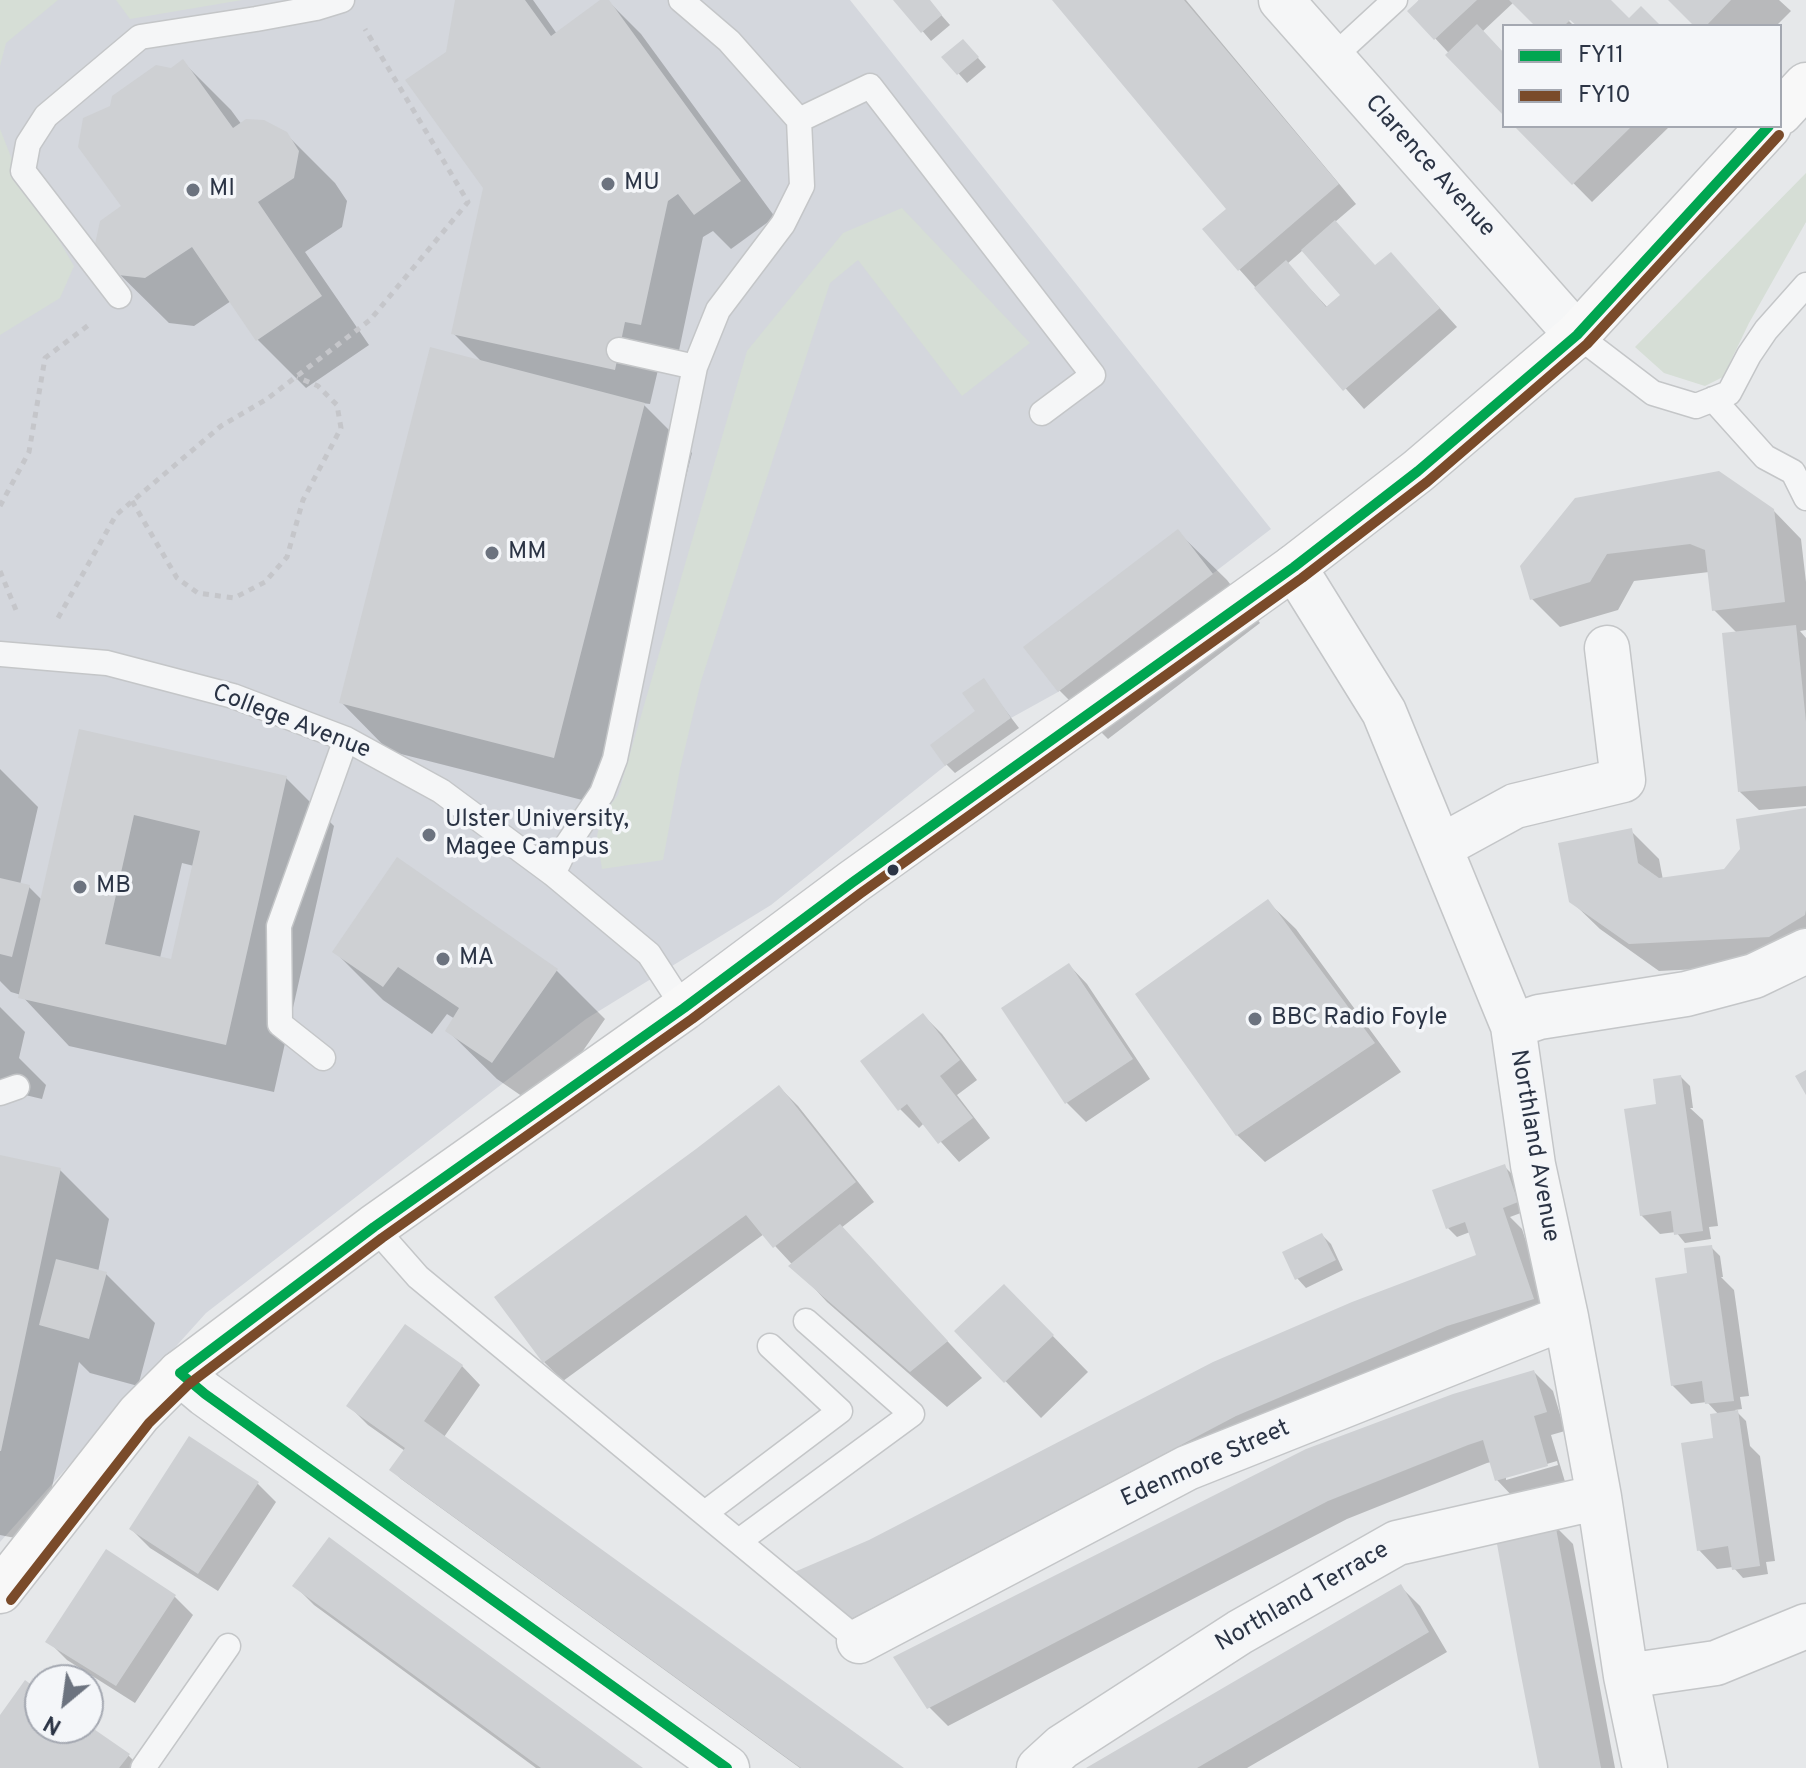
<!DOCTYPE html>
<html>
<head>
<meta charset="utf-8">
<style>
  body { margin:0 }
  #map { position:relative; width:1806px; height:1768px; overflow:hidden; background:#e6e8ea; font-family:Overpass,sans-serif }
  canvas { display:block }
  .legend { position:absolute; left:1502px; top:24px; width:280px; height:104px; box-sizing:border-box; background:#f4f6f9; border:2px solid #a4a8b1; margin:0; padding:10px 14px; list-style:none; font-size:24px; color:#2b3445 }
  .legend li { display:flex; align-items:center; gap:16px; height:40px }
  .legend b { width:40px; border:2px solid #a4a8b1 }
  .north { position:absolute; left:24px; top:1664px; width:80px; height:80px; box-sizing:border-box; background:#f4f6f9; border:2px solid #a4a8b1; border-radius:50%; rotate:209deg; font-size:22px; font-weight:700; line-height:32px; text-align:center; color:#2b3445 }
  .north::after { content:''; display:block; margin:auto; width:28px; height:36px; background:#6c737f; clip-path:polygon(50% 0,100% 100%,50% 72%,0 100%) }
</style>
</head>
<body>
<div id="map">
<canvas width="1806" height="1768"></canvas>
<ul class="legend">
<li><b style="height:10px;background:#00a651"></b>FY11</li>
<li><b style="height:10px;background:#7a4b2a"></b>FY10</li>
</ul>
<div class="north">N</div>
</div>
<script>
const c = document.querySelector('canvas').getContext('2d');
c.lineJoin = 'round';
function fill(path, color) { c.fillStyle = color; c.fill(path, 'evenodd'); }
const poly = rows => new Path2D(rows.map(r => 'M' + r).join(''));
function trace(path, color, width, dash) { c.strokeStyle = color; c.lineWidth = width; c.lineCap = dash ? 'butt' : 'round'; c.setLineDash(dash || []); c.stroke(path); }
function label(font, color, halo, rows, align = 'center') {
  c.font = font + ' Overpass,sans-serif'; c.lineWidth = 7; c.setLineDash([]); c.textBaseline = 'middle'; c.strokeStyle = halo; c.fillStyle = color; for (const [text, x, y, turn = 0] of rows) {
    c.save(); c.translate(x, y); c.rotate((+turn || 0) * Math.PI / 180); c.textAlign = isNaN(turn) ? turn : align; if (halo) c.strokeText(text, 0, 0); c.fillText(text, 0, 0); c.restore();
  }
}
fill(poly([
  [0,0,850,0,1271,529,1058,692,1011,718,945,766,771,905,586,1019,206,1313,0,1542]
]), '#d4d7dd');
fill(poly([
  [0,0,58,0,6,43,0,66],
  [116,0,242,0,130,19],
  [0,129,13,162,74,266,60,298,0,335],
  [1806,173,1806,222,1749,323,1723,377,1705,386,1664,373,1635,347],
  [902,208,1030,343,962,396,858,260,830,283,701,681,680,769,663,860,602,869,597,836,601,818,618,795,747,351,843,233]
]), '#d6ded6');
fill(poly([
  [457,0,533,0,557,34,603,0,607,0,641,34,775,217,731,249,713,231,703,237,677,360,661,357,650,404,642,403,692,453,602,805,389,751,341,702,482,362,453,333,485,187,448,53],
  [896,0,928,0,950,25,931,41],
  [1054,0,1186,0,1356,204,1335,222,1376,267,1391,254,1457,327,1364,409,1239,269,1229,209],
  [1303,250,1343,295,1328,308,1287,264],
  [1419,0,1548,0,1574,26,1538,26,1514,2,1482,32,1504,55,1504,113,1410,11],
  [1670,0,1779,0,1791,11,1776,26,1696,26],
  [971,50,986,67,967,83,944,57],
  [183,62,231,110,242,125,286,134,335,183,347,201,342,227,305,252,369,345,306,388,258,340,231,301,194,326,169,323,103,258,124,206,112,108],
  [1517,126,1670,126,1592,202],
  [1773,510,1801,539,1806,582,1806,630,1800,631,1806,638,1806,806,1759,810,1740,792,1737,633,1714,610,1709,572,1634,581,1618,610,1560,627,1532,599,1522,566],
  [1178,532,1227,580,1260,623,1108,739,1059,690],
  [983,681,1019,728,955,773,946,764,978,712],
  [81,731,286,778,334,826,274,1092,69,1046,21,995,11,992,0,981,0,769,38,807,20,885,29,887,42,900],
  [182,863,194,866,173,961,160,958],
  [1806,810,1806,959,1798,964,1659,971,1600,929,1571,901,1631,831,1659,859,1663,880,1725,871],
  [1268,902,1296,929,1401,1072,1265,1162,1237,1135],
  [334,951,556,970,605,1019,542,1110,497,1079,448,1031,455,1019,447,1014,432,1034,383,1000],
  [1069,965,1087,984,1150,1079,1086,1122,1067,1103,1003,1008],
  [0,1007,25,1032,19,1058,46,1085,42,1099,0,1089],
  [923,1015,942,1034,977,1080,957,1095,990,1138,959,1162,924,1123,919,1128,900,1109],
  [1681,1077,1690,1086,1693,1108,1690,1108,1703,1120,1718,1226,1709,1227,1711,1239,1685,1243,1676,1232,1660,1234,1641,1215,1658,1105],
  [779,1087,798,1106,874,1202,841,1228,982,1378,947,1407,827,1302,764,1234,563,1381,544,1362],
  [0,1157,60,1170,109,1219,98,1272,106,1274,155,1323,138,1386,90,1373,79,1362,40,1543,0,1535],
  [1504,1166,1513,1175,1526,1211,1510,1217,1522,1229,1551,1318,868,1639,814,1591,870,1542,1479,1256,1470,1232,1457,1237,1448,1228],
  [1322,1235,1331,1244,1343,1270,1306,1288,1297,1278],
  [1711,1247,1720,1256,1723,1277,1721,1277,1734,1290,1749,1396,1740,1397,1742,1409,1735,1410,1746,1421,1750,1446,1760,1456,1775,1561,1766,1562,1768,1574,1743,1578,1733,1567,1717,1569,1699,1550,1718,1440,1719,1415,1707,1402,1691,1404,1672,1385,1692,1275],
  [1004,1286,1088,1372,1041,1418,957,1331],
  [462,1366,480,1385,444,1437,901,1768,800,1768,401,1479,392,1470,405,1451,368,1425,349,1406],
  [1534,1372,1553,1391,1565,1431,1551,1435,1566,1485,1515,1499,1497,1480,1491,1462,1487,1463,1347,1519,948,1726,929,1707],
  [1557,1461,1558,1465,1506,1480,1506,1476],
  [257,1483,276,1502,218,1591,150,1548,131,1529],
  [1554,1525,1573,1544,1615,1768,1541,1768],
  [295,1586,640,1768,536,1768,314,1605],
  [1401,1587,1420,1606,1447,1652,1247,1768,1090,1768],
  [174,1596,193,1615,135,1703,67,1660,48,1641],
  [40,1693,40,1728,88,1727,128,1755,141,1768,0,1768,0,1718]
]), '#0003');
fill(poly([
  [455,0,525,0,551,36,600,0,609,0,741,181,694,215,678,194,668,201,641,325,625,322,615,370,451,334,483,188,405,80,446,52],
  [893,0,930,0,942,15,921,33],
  [1052,0,1184,0,1339,184,1238,271,1202,229,1226,209],
  [1419,0,1477,0,1434,40,1407,11],
  [1509,0,1611,0,1629,18,1641,6,1661,26,1577,26,1570,20,1564,26,1535,26],
  [1668,0,1731,0,1706,26,1694,26],
  [1477,24,1504,53,1504,116,1445,55],
  [963,39,979,57,957,75,941,57],
  [183,59,233,128,246,119,264,120,287,132,299,151,294,178,258,202,322,296,256,341,192,247,145,278,118,275,102,259,95,244,100,221,121,206,78,147,83,118,110,106,112,96,156,65,171,68],
  [1514,126,1632,126,1572,185],
  [1335,220,1375,265,1391,252,1440,308,1343,391,1254,288,1286,260,1326,307,1340,295,1301,250],
  [430,347,645,403,554,758,339,703],
  [1719,471,1774,509,1785,602,1712,611,1705,550,1690,544,1607,554,1590,582,1530,600,1520,566,1575,498],
  [1178,529,1213,574,1058,692,1023,647],
  [1796,625,1806,722,1806,786,1738,792,1722,633],
  [984,678,1011,718,945,766,930,745,975,711,962,693],
  [79,729,287,776,226,1045,18,998],
  [134,815,200,831,171,959,105,944],
  [1806,808,1806,910,1805,915,1769,937,1629,944,1569,902,1558,843,1632,828,1638,863,1659,878,1724,869,1740,849,1736,819],
  [397,857,558,969,492,1063,445,1031,459,1008,398,967,383,987,332,952],
  [0,878,30,885,12,957,0,954],
  [1268,899,1375,1043,1236,1136,1135,994],
  [1069,963,1133,1059,1065,1104,1001,1008],
  [923,1013,960,1060,940,1076,973,1118,938,1144,907,1104,898,1111,860,1061],
  [1806,1070,1806,1095,1795,1076],
  [1681,1075,1703,1231,1674,1235,1671,1211,1640,1216,1624,1109,1656,1104,1653,1079],
  [779,1085,856,1182,773,1248,746,1215,543,1363,494,1297,696,1149],
  [0,1155,61,1168,1,1451,0,1451],
  [1505,1164,1518,1202,1503,1208,1534,1299,1447,1326,1236,1416,847,1621,792,1573,869,1540,1213,1362,1352,1302,1476,1255,1465,1222,1446,1229,1432,1190],
  [840,1224,948,1341,910,1372,788,1266],
  [1322,1233,1336,1260,1295,1280,1282,1252],
  [1712,1245,1734,1401,1705,1404,1702,1381,1671,1386,1655,1278,1687,1273,1684,1248],
  [56,1259,107,1272,89,1339,39,1325],
  [1004,1284,1054,1335,1004,1383,954,1331],
  [405,1324,463,1365,424,1421,904,1768,801,1768,389,1470,405,1448,346,1406],
  [1534,1370,1547,1412,1534,1416,1548,1466,1495,1481,1483,1440,1468,1445,1328,1501,927,1709,893,1657,1306,1449,1453,1394],
  [1738,1410,1760,1566,1732,1570,1728,1546,1697,1551,1681,1443,1713,1438,1710,1414],
  [189,1436,259,1482,198,1574,129,1529],
  [1555,1523,1601,1768,1539,1768,1518,1660,1495,1533],
  [329,1537,426,1609,643,1768,541,1768,325,1610,292,1586],
  [106,1549,176,1595,116,1686,45,1642],
  [1401,1584,1429,1632,1302,1707,1197,1768,1086,1768],
  [25,1680,40,1691,40,1728,88,1728,88,1725,130,1754,119,1768,0,1768,0,1715]
]), '#ced0d3');
const service = poly([
  [1332,58,1395,0],
  [799,120,870,86,1093,375,1042,413],
  [119,296,23,171,28,144,46,116,140,37,256,19,316,8,342,0],
  [1577,335,1653,393,1696,406,1729,393,1749,355,1766,330,1806,285],
  [619,350,695,367],
  [1713,399,1765,457,1793,472,1806,498],
  [0,654,107,663,233,696,346,739,441,791,553,874,649,954,684,1008],
  [553,874,567,845,602,793,615,759,695,367,718,310,783,224,802,186,799,120,729,41,681,0],
  [323,1058,280,1024,279,926,346,739],
  [0,1093,17,1087],
  [374,1227,418,1277,859,1641],
  [705,1513,840,1411,770,1346],
  [739,1541,912,1414,806,1321],
  [143,1768,228,1646]
]);
const minor = poly([
  [1281,0,1577,335],
  [1294,567,1384,712,1513,1026,1533,1165,1566,1317,1599,1497,1626,1676,1645,1768],
  [1440,847,1515,806,1623,780,1607,648],
  [1513,1026,1539,1017,1686,994,1754,976,1806,951],
  [180,1373,205,1394,727,1768],
  [859,1641,1187,1468,1566,1317],
  [1626,1676,1716,1663,1806,1626],
  [1039,1768,1062,1747,1240,1632,1397,1543,1599,1497]
]);
const secondary = poly([
  [1780,113,1806,85],
  [0,1591,139,1414,180,1373,374,1227,684,1008,853,882,1294,567,1418,471,1577,335,1769,126]
]);
trace(service, '#c4c6c8', 27);
trace(minor, '#c4c6c8', 47);
trace(secondary, '#c4c6c8', 47);
trace(poly([
  [132,501,177,578,198,593,234,598,265,582,287,557,303,500,341,428,337,405,318,386,297,377],
  [0,506,29,452,45,358,90,324],
  [0,571,18,615],
  [58,618,116,515,221,426,267,399,370,320,468,202,365,29]
]), '#c5c6ca', 5, [6, 6]);
trace(service, '#f5f6f7', 24);
trace(minor, '#f5f6f7', 44);
trace(secondary, '#f8f8f8', 44);
trace(poly([
  [727,1768,205,1394,180,1373,374,1227,684,1008,853,882,1294,567,1418,471,1577,335,1769,126]
]), '#00a651', 10);
trace(poly([
  [11,1600,149,1423,189,1384,382,1238,692,1019,861,893,1302,578,1427,482,1587,344,1779,135]
]), '#7a4b2a', 10);
for (const [x, y, r, color] of [
  [608,184,8,"#6c737f"],
  [193,190,8,"#6c737f"],
  [492,553,8,"#6c737f"],
  [429,835,8,"#6c737f"],
  [893,870,7,"#2b3445"],
  [80,887,8,"#6c737f"],
  [443,959,8,"#6c737f"],
  [1255,1019,8,"#6c737f"]
]) { const dot = new Path2D(); dot.arc(x, y, r, 0, 2 * Math.PI); c.fillStyle = color; c.fill(dot); trace(dot, '#f4f6f9', 3); }
label('24px', '#2b3445', '#f4f6f9', [
  ["Clarence Avenue",1429,167,48],
  ["College Avenue",291,723,21],
  ["Northland Avenue",1533,1146,80],
  ["Edenmore Street",1206,1465,-24],
  ["Northland Terrace",1303,1598,-30]
]);
label('24px', '#2b3445', '#f4f6f9', [
  ["MU",624,184],
  ["MI",209,190],
  ["MM",508,553],
  ["Ulster University,",445,821],
  ["Magee Campus",445,849],
  ["MB",96,887],
  ["MA",459,959],
  ["BBC Radio Foyle",1271,1019]
], 'left');
</script>
</body>
</html>
